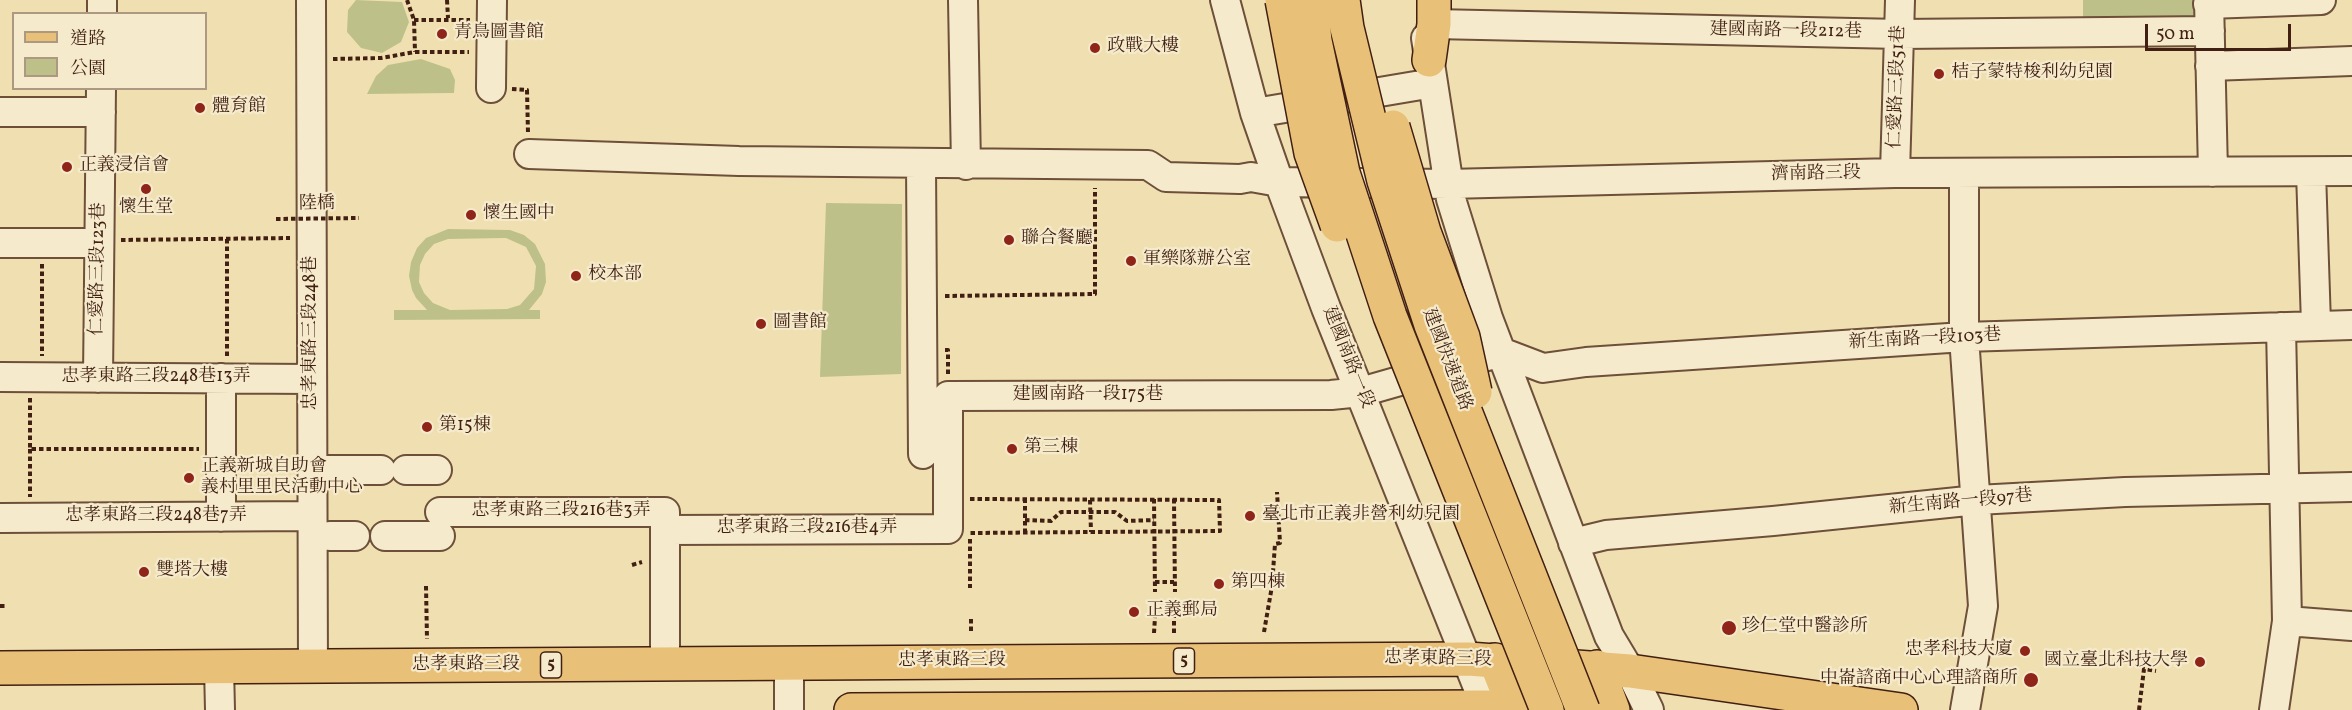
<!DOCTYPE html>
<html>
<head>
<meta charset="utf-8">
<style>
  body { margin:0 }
  #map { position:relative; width:2352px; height:710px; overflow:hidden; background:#f0e0b1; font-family:Vollkorn,"Noto Serif TC",serif }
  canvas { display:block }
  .legend { position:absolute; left:12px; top:12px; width:195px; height:78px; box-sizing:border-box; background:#f5ebcc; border:2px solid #ad9982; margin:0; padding:8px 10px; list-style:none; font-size:18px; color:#411f12 }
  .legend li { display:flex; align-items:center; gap:12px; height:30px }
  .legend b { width:30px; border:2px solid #ad9982 }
  .scale { position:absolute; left:2145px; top:24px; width:146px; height:27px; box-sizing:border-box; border:3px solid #411f12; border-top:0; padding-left:8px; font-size:18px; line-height:21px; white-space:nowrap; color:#411f12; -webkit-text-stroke:4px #f5ebcc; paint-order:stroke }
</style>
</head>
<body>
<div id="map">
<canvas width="2352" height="710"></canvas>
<ul class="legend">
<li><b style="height:8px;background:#e8c078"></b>道路</li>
<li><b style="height:16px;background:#bdc189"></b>公園</li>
</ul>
<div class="scale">50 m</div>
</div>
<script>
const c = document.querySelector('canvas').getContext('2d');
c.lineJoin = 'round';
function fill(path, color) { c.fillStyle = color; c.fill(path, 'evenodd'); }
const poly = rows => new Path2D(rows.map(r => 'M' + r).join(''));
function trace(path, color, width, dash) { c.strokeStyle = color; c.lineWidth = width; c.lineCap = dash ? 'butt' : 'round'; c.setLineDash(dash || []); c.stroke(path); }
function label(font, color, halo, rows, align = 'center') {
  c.font = font + ' Vollkorn,"Noto Serif TC",serif'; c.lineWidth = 4.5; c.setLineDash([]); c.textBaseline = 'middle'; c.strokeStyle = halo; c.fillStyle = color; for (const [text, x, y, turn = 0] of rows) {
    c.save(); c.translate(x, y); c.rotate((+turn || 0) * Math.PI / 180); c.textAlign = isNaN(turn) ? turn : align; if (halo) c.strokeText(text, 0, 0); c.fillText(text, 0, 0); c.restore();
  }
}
fill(poly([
  [356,0,402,2,409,22,401,42,382,53,361,48,347,32,348,10],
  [2083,0,2202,0,2202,20,2083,23],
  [421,59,450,69,455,80,454,93,367,94,376,76,388,65],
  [826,203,902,204,901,374,820,377],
  [448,229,510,230,524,235,535,244,545,264,546,282,542,294,529,310,540,310,540,319,394,320,394,310,427,310,416,298,412,290,409,276,411,262,417,248,426,238],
  [506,238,526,247,536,266,534,289,520,305,507,309,450,310,433,303,424,293,419,282,420,265,425,254,434,244,448,239]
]), '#bdc189');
const minor = poly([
  [311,0,313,667],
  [963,0,966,165],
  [1225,0,1255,113,1279,182,1326,308,1487,710],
  [2209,0,2213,172],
  [2208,4,2321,0],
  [102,14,102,0],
  [1434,24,1900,34,2210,31],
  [1426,38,1451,199,1488,318,1609,636,1630,671,1649,710],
  [2210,66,2352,61],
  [491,88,492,0],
  [0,112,101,112],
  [1255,113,1433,83],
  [529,154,739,161,1148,165,1166,177,1240,179,1251,177,1279,182,1448,184,1895,173,2352,171],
  [921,164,923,454],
  [2311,172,2316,324],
  [1895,173,1900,0],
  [1964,173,1964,337,1983,606,1965,710],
  [0,243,99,243],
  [1501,352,1543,368,1586,362,1964,337,2352,325],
  [0,377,312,379],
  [98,378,101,88],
  [221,378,221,517],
  [312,470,381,470],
  [406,470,437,470],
  [440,512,665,512,665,665],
  [0,518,312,516],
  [665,530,948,529,948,396,1331,395,1361,392,1501,352],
  [330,536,355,536],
  [385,536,440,536],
  [1573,543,1606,535,1773,521,1977,500,2125,492,2352,487],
  [2287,621,2352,626],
  [789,664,789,710],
  [219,667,220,710],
  [2274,710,2287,621,2281,327]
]);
const major = poly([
  [1429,60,1434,24,1434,0],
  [0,668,1468,659,1630,671,1901,710],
  [851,710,1486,707,1531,710]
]);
const highway = poly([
  [1495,660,1515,710],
  [1597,667,1613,710]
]);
trace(minor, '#6d4f3a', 32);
trace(major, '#411f12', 36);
trace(highway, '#411f12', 36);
trace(poly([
  [407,0,414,20,415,52],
  [447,0,448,18],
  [414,20,470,20],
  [333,59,381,58,415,52,469,52],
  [512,89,527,90,528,133],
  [121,240,290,238],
  [42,264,42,356],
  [945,296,1095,294,1095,188],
  [945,350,948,350,948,375],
  [227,356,227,239],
  [30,398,30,449,199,449],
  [30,449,30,497],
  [970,499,1219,500,1220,531,970,533],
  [1154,499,1155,592],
  [1174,499,1175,592],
  [1090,500,1091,532],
  [1025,520,1051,521,1061,512,1115,512,1127,521,1154,520],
  [1025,533,1025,500],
  [970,539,970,588],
  [632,565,642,562],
  [1155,582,1174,582],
  [426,586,427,639],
  [0,606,6,606],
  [971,619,971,634],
  [1264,632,1272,586,1275,544,1280,543,1277,492],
  [1154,633,1155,617],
  [1174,633,1174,617],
  [2139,710,2144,669,2156,671]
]), '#411f12', 4, [4.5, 3]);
trace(minor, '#f5ebcc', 28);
trace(major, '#e8c078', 33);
trace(highway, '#e8c078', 33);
const highwayBridge = poly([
  [1282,0,1311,153,1337,225],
  [1311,0,1315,41,1343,173,1390,316,1547,710],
  [1343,0,1347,28,1384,181,1431,325,1583,710],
  [1393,127,1424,232,1463,337,1475,392]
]);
trace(highwayBridge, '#411f12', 36, []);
trace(poly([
  [276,219,359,218]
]), '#411f12', 4, [4.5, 3]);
trace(highwayBridge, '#e8c078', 33);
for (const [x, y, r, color] of [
  [442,34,6,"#8f2418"],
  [1095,48,6,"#8f2418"],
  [1939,74,6,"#8f2418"],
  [200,108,6,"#8f2418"],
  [67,167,6,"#8f2418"],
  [146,189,6,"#8f2418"],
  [471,215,6,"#8f2418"],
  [1009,240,6,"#8f2418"],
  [1131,261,6,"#8f2418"],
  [576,276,6,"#8f2418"],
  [761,324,6,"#8f2418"],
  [427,427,6,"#8f2418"],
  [1012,449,6,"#8f2418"],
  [189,478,6,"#8f2418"],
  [1250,516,6,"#8f2418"],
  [144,572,6,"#8f2418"],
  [1219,584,6,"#8f2418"],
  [1134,612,6,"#8f2418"],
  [1729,628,8,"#8f2418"],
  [2025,651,6,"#8f2418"],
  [2200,662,6,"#8f2418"],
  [2031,680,8,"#8f2418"]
]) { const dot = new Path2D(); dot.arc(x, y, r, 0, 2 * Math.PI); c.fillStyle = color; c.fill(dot); trace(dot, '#f5ebcc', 2); }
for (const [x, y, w] of [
  [1184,661,21],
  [551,665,21]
]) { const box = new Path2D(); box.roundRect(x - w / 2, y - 13, w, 26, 4.5); c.fillStyle = '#f5ebcc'; c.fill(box); trace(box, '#411f12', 1.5); }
label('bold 16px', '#411f12', null, [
  ["5",1184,661],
  ["5",551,665]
]);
label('18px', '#411f12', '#f5ebcc', [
  ["建國南路一段212巷",1786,32,1],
  ["仁愛路三段51巷",1898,87,-88],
  ["濟南路三段",1816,175,-1],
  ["陸橋",317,205,-1],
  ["仁愛路三段123巷",99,269,-89],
  ["忠孝東路三段248巷",312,333,-90],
  ["新生南路一段103巷",1925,340,-3],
  ["建國南路一段",1347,358,68],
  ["建國快速道路",1446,360,69],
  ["忠孝東路三段248巷13弄",156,378],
  ["建國南路一段175巷",1088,396],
  ["新生南路一段97巷",1961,503,-5],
  ["忠孝東路三段216巷3弄",561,512],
  ["忠孝東路三段248巷7弄",156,517],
  ["忠孝東路三段216巷4弄",807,529],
  ["忠孝東路三段",1438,660,1],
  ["忠孝東路三段",952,662],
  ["忠孝東路三段",466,666]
]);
label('18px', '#411f12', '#f5ebcc', [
  ["青鳥圖書館",454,34],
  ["政戰大樓",1107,48],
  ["桔子蒙特梭利幼兒園",1951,74],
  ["體育館",212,108],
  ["正義浸信會",79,167],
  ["懷生堂",146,209,"center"],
  ["懷生國中",483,215],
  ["聯合餐廳",1021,240],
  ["軍樂隊辦公室",1143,261],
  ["校本部",588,276],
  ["圖書館",773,324],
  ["第15棟",439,427],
  ["第三棟",1024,449],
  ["正義新城自助會",201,468],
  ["義村里里民活動中心",201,489],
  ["臺北市正義非營利幼兒園",1262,516],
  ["雙塔大樓",156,572],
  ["第四棟",1231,584],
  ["正義郵局",1146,612],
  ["珍仁堂中醫診所",1742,628],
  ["忠孝科技大廈",2013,651,"right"],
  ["國立臺北科技大學",2188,662,"right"],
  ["中崙諮商中心心理諮商所",2018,680,"right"]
], 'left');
</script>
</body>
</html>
